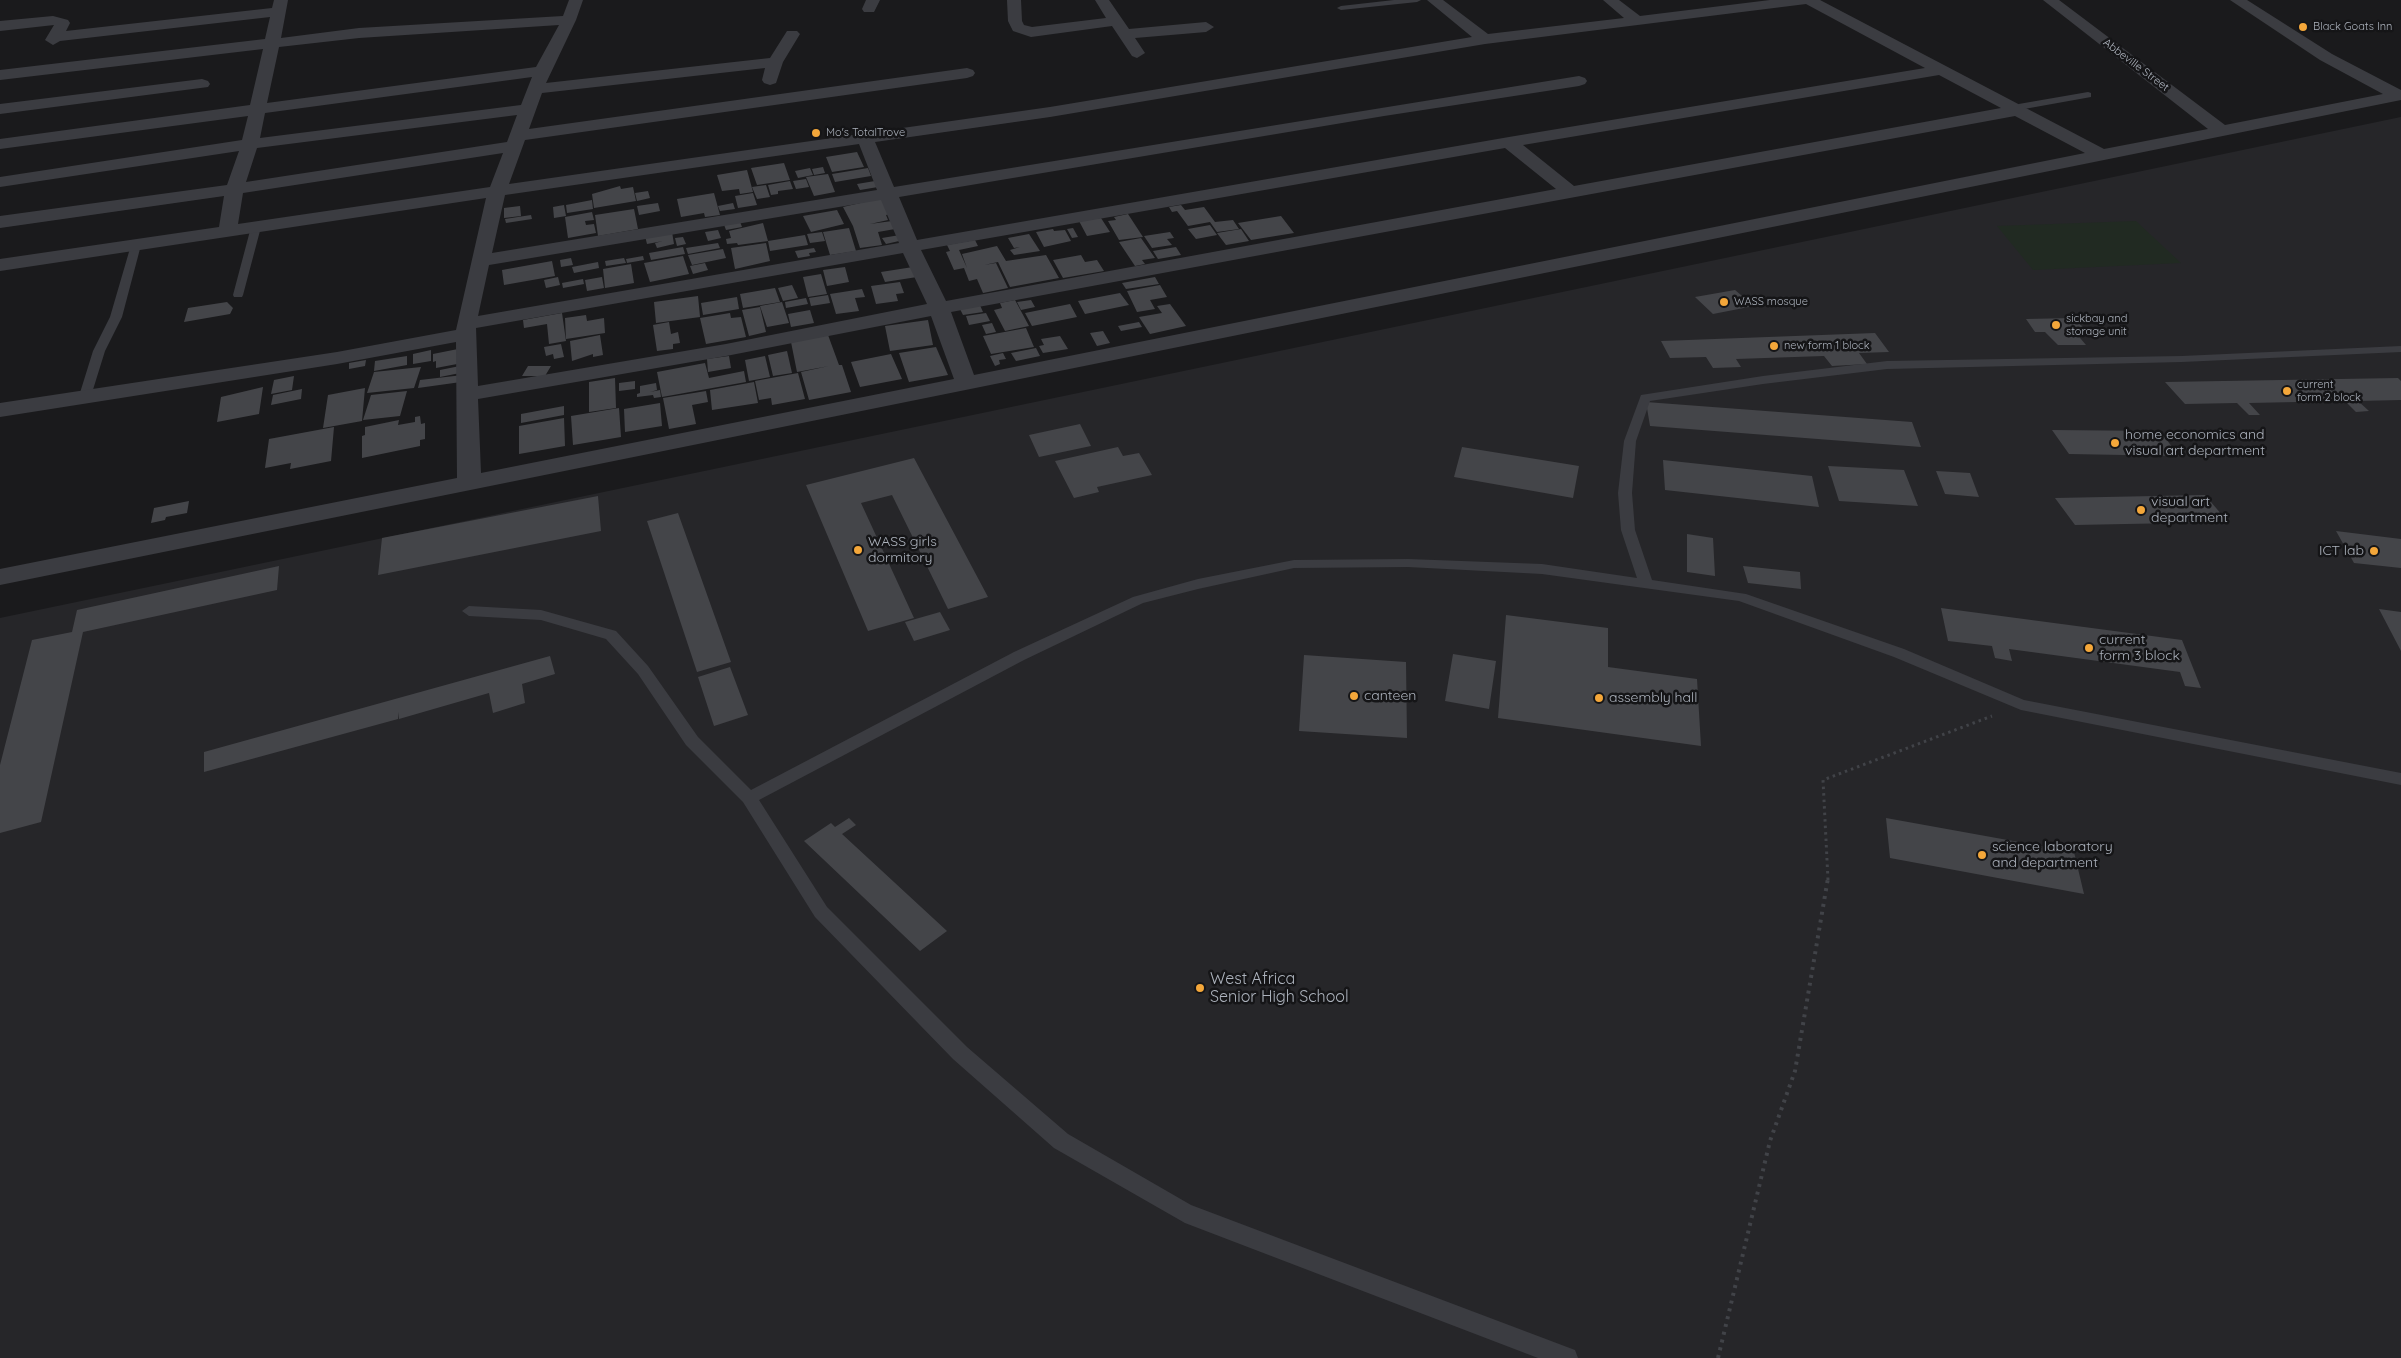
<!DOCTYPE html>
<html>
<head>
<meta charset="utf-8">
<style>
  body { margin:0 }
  canvas { display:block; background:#1a1a1c }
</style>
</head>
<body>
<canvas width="2401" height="1358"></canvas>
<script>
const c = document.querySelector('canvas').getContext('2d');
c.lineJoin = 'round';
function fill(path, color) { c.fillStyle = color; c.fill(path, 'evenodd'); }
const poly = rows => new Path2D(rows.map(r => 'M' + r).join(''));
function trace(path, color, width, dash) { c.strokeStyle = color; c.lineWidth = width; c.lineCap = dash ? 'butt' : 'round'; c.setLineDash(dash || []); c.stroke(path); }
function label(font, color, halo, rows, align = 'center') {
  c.font = font + ' Quicksand,sans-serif'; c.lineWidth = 5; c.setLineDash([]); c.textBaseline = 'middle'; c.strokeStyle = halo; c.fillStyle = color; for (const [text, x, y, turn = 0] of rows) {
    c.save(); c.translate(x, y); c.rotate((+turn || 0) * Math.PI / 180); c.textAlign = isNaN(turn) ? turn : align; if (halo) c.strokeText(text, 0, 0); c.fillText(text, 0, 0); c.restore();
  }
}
fill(poly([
  [2401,117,2401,1358,0,1358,0,618]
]), '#262629');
fill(poly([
  [2136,221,2181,263,2033,270,1997,226]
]), '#212a22');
fill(poly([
  [857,152,864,167,832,172,826,157],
  [784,163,790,180,757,185,751,168],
  [823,167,825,173,814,175,812,169],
  [810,168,813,175,798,178,795,171],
  [868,168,871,176,835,182,832,174],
  [747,170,753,192,740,194,739,189,722,191,717,175],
  [828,174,835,192,814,196,806,177],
  [806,179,809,187,796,189,793,181],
  [790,181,793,189,778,191,778,194,771,195,768,185],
  [875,181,878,187,860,190,857,184],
  [766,185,770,197,757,199,752,187],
  [620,186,621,189,633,187,636,201,594,208,592,194],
  [648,191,650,198,637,201,635,193],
  [714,193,720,215,705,217,704,213,681,217,677,199],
  [753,193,757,205,738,208,735,196],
  [882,198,890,214,886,215,888,220,870,224,892,221,895,229,878,232,882,245,860,248,853,226,843,207],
  [592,200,593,209,567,213,566,205],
  [658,203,660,211,639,215,637,206],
  [733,203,735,209,720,211,718,206],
  [564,205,566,216,554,218,553,207],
  [1181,205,1185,210,1204,207,1215,222,1233,220,1239,229,1217,232,1210,222,1188,226,1177,211,1172,212,1169,207],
  [520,206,521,216,504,218,504,208],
  [634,209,638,229,598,236,595,215],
  [837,210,844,224,811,232,803,216],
  [592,212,594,220,585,221,586,225,594,224,596,233,568,238,565,217],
  [1128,214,1143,237,1119,240,1108,221,1116,220,1114,217],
  [531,215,532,219,506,223,505,219],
  [1281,216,1294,233,1251,240,1238,223],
  [1101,218,1110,232,1087,236,1079,221],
  [739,219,742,227,726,230,723,222],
  [763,223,768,241,738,245,737,243,727,244,726,239,731,238,729,231],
  [1210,225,1217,235,1196,239,1188,229],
  [849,228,856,251,830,255,823,232],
  [1073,228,1078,237,1072,238,1067,229],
  [1053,229,1054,231,1065,230,1071,241,1044,247,1036,232],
  [1241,229,1249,241,1226,245,1217,233],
  [718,230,721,238,708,241,705,232],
  [672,232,674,244,657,248,655,243,663,241,647,244,645,236],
  [822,232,825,241,810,243,807,234],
  [1170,232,1174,238,1167,239,1172,245,1152,248,1144,236],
  [1029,234,1040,251,1014,255,1010,250,1020,247,1014,248,1008,238],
  [805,235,808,245,770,251,768,241],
  [900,235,899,241,886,244,882,238],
  [683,237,686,244,677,246,675,238],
  [1141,238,1155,258,1142,260,1145,264,1135,266,1119,242],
  [975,240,978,246,959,250,967,268,962,254,997,246,1006,261,1046,255,1059,278,1010,287,998,262,984,265,996,263,1008,288,983,293,977,279,969,281,964,268,954,270,946,252,950,251,947,245],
  [718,243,720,248,688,254,686,248],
  [766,243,770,261,735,269,731,248],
  [683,247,685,254,651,260,649,253],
  [1176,247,1181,255,1158,259,1153,251],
  [814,248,816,252,809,253,810,256,798,258,795,251],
  [723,249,726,258,692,265,688,255],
  [1081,255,1085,262,1097,260,1104,271,1063,278,1053,260],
  [643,256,644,260,627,263,626,259],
  [683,256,689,274,650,282,644,263],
  [571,258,573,265,561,267,560,260],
  [624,258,626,263,606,266,605,261],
  [552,261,555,276,504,285,502,270],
  [598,262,599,268,574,273,572,267],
  [705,263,708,270,693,274,690,266],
  [631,264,634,283,605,288,603,269],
  [845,267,849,282,827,286,823,270],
  [913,267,917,277,885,282,881,272],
  [821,274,827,294,808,297,803,277],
  [558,277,560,285,546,288,544,280],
  [602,277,604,288,587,291,585,280],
  [1155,277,1159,284,1126,289,1122,283],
  [583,279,584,284,563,288,562,283],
  [900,282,904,293,896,294,898,301,876,304,871,286],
  [792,285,798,298,783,301,778,288],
  [1160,285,1167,297,1150,300,1155,309,1137,312,1127,291],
  [775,288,780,302,743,308,740,294],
  [862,289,865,297,855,298,859,311,836,314,830,294],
  [1735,290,1754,306,1713,314,1695,297],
  [1120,293,1129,305,1085,314,1078,301],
  [828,295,830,303,811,306,809,298],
  [698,296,700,317,656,323,654,302],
  [737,297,739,309,703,315,701,303],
  [806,298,808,304,786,308,785,302],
  [1015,300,1029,326,1005,331,994,310,1002,308,1000,303],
  [1031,300,1035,307,1021,310,1017,302],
  [227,302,233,308,230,314,184,322,188,308],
  [782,302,789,323,767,327,760,306],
  [979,303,983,312,963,315,959,307],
  [1070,304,1077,317,1032,326,1025,313],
  [1170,304,1186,326,1150,334,1139,317,1162,313,1157,306],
  [760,307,766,332,749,336,742,310],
  [810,310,814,323,791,327,788,314],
  [562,313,566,341,549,344,547,324,524,328,523,320],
  [730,313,731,318,741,317,746,337,706,344,700,318],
  [986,313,990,321,969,325,966,316],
  [586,315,587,321,604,318,605,333,566,339,565,318],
  [2074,318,2089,333,2075,332,2086,345,2058,345,2045,332,2035,332,2026,319],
  [928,320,933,345,890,351,885,326],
  [669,322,671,334,678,332,680,343,673,344,673,349,657,351,653,325],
  [1139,322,1142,327,1121,331,1118,326],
  [992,323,996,332,986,334,982,325],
  [1026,328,1034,347,991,354,983,336],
  [1103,331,1110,343,1097,346,1090,333],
  [1875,333,1889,352,1859,353,1867,364,1832,366,1824,356,1736,359,1741,367,1713,368,1706,357,1670,358,1661,341],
  [600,335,603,355,593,357,593,354,572,361,570,341],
  [828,335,839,365,842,365,851,392,809,400,801,372,829,366,797,372,791,342],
  [1060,336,1068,349,1043,353,1039,346,1044,345,1041,339],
  [561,344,564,357,554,359,553,354,546,356,544,347],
  [936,347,948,375,909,382,899,353],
  [1036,348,1040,356,1016,361,1011,353],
  [458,349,457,364,436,368,436,361,433,362,433,354],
  [431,350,431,361,413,364,413,354],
  [787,351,792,373,773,376,768,355],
  [1003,353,1006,359,999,360,1000,364,995,366,990,356],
  [891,354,902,379,860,387,851,362],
  [407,356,407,365,374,371,375,361],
  [729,356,731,368,708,372,707,359],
  [765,356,770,377,749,381,745,360],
  [366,360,365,366,349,369,349,363],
  [705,363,709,378,744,371,746,382,662,397,657,372],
  [460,366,460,373,440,377,440,370],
  [528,366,551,366,545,376,522,376],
  [421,367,414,388,367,393,374,372],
  [798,373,805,399,772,405,771,398,759,400,755,381],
  [463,375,461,382,418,388,420,380],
  [294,376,292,390,271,394,274,380],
  [615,378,616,408,589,412,589,382],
  [2398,378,2401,381,2401,400,2358,401,2369,411,2356,412,2345,401,2249,403,2260,415,2249,415,2237,403,2185,404,2165,382],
  [635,381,635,389,619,391,619,383],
  [754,382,758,403,712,410,710,390],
  [656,383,657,390,650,392,660,390,661,397,654,398,653,395,637,397,637,394,640,393,640,386],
  [263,387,259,414,217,422,221,397],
  [365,388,362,421,323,428,328,395],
  [302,389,301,399,271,405,273,395],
  [407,391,400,416,363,420,371,395],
  [706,391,708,402,692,405,696,424,669,429,663,398],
  [1646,402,1912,422,1921,447,1650,426],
  [660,403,662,426,625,432,624,409],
  [564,406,564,415,521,423,521,414],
  [619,408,621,437,573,445,571,416],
  [420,416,421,424,425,423,425,439,420,440,420,446,362,458,362,436,365,435,365,427,399,420,398,425,415,422,415,417],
  [564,418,565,446,519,454,519,426],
  [1080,424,1091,446,1039,457,1029,435],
  [334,427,331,461,290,469,291,463,265,468,269,439],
  [2052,430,2160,431,2179,456,2069,454],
  [1118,447,1123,456,1139,453,1152,475,1097,487,1099,492,1074,498,1055,461],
  [1462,447,1579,466,1573,498,1454,477],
  [914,458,988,597,948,609,892,495,861,503,914,618,868,631,806,485],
  [1663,460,1812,476,1819,507,1665,490],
  [1828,466,1904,470,1918,506,1839,501],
  [1936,471,1970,473,1979,497,1945,494],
  [2205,495,2228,522,2075,525,2055,498],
  [598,496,601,531,378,575,382,538],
  [189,501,187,513,166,517,165,520,151,523,154,508],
  [678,513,731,662,697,672,647,521],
  [2336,531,2401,539,2401,568,2354,563],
  [1687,534,1713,538,1715,576,1687,572],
  [279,566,277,590,83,632,41,822,0,833,0,765,32,640,72,632,77,610],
  [1743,566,1800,572,1801,589,1748,583],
  [1941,608,2182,640,2201,688,2185,686,2180,672,2009,649,2012,661,1995,658,1992,646,1948,641],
  [2379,609,2401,612,2401,651],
  [940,612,950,630,914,641,905,622],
  [1506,615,1608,628,1608,667,1697,679,1701,746,1498,718],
  [1453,654,1496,661,1489,709,1445,701],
  [1304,655,1406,662,1407,738,1299,731],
  [550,656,555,674,522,684,525,703,493,713,489,693,399,719,398,712,398,719,204,772,204,752],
  [730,667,748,715,714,726,698,677],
  [849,818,856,825,842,834,947,931,920,951,804,841,831,823,835,827],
  [1886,818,2074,852,2084,894,1890,858]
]), '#444549');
trace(poly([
  [1828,880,1823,780,1992,716]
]), '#414348', 3, [2.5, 4]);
trace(poly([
  [1718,1358,1770,1141,1795,1071,1828,878]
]), '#414348', 4, [3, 5]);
fill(poly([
  [1394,0,1421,0,1417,2,1341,10,1337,8,1341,6,1394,0],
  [2088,92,2091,93,2091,97,2013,111,2008,108,2013,105,2088,92],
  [256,224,261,227,243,295,242,297,234,297,233,295,251,227,256,224],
  [136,242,141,245,122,317,105,351,91,396,85,400,81,399,79,396,93,351,110,317,131,245,136,242],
  [2401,346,2401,352,2182,362,1887,369,1763,384,1650,401,1636,441,1632,493,1635,530,1652,580,1746,594,1904,649,2024,700,2401,773,2401,785,2021,710,1894,657,1739,601,1542,574,1408,567,1294,568,1198,589,1143,603,1024,660,759,800,827,907,967,1047,1068,1134,1191,1205,1567,1347,1575,1350,1578,1358,1538,1358,1185,1223,1054,1148,953,1059,815,917,743,802,686,745,638,674,606,639,541,620,469,616,462,611,469,606,541,610,616,631,648,666,698,737,751,790,1014,652,1133,597,1198,579,1294,560,1408,559,1542,564,1637,578,1621,530,1618,493,1624,441,1641,395,1763,376,1887,361,2182,356,2401,346]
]), '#3b3c41');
fill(poly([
  [274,0,288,0,281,38,359,28,563,16,569,0,583,0,576,20,546,83,770,58,787,31,797,31,800,34,783,62,776,83,770,85,764,83,762,80,765,68,542,93,529,129,967,68,973,70,975,73,973,76,967,78,525,140,509,184,1050,107,1472,37,1427,0,1443,0,1488,34,1624,18,1603,0,1619,0,1640,16,1770,0,1820,0,2104,149,2208,129,2043,0,2059,0,2225,125,2383,94,2320,60,2230,0,2247,0,2332,54,2401,90,2401,100,0,585,0,569,457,478,456,342,337,364,0,417,0,403,337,352,456,330,486,198,0,271,0,259,219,227,224,196,0,228,0,216,227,185,239,151,0,187,0,177,242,140,248,116,0,149,0,139,250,105,263,49,0,80,0,70,265,39,270,17,60,41,53,45,45,40,54,25,0,31,0,21,53,16,68,20,70,23,66,31,272,8,274,0],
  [1806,4,1925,68,1509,137,917,240,899,197,1384,116,1579,86,1585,84,1587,81,1585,78,1579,76,894,187,875,142,1050,117,1485,44,1806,4],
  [559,25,536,67,267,103,279,47,359,38,559,25],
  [1939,75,2001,108,1574,186,1523,145,1939,75],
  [532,77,521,105,260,138,265,113,532,77],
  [517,115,507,142,246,182,257,148,517,115],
  [2015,116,2085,153,974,375,951,312,2015,116],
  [859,144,877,190,492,253,505,195,859,144],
  [1505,148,1556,189,946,301,921,250,1505,148],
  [503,153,490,187,238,224,243,193,503,153],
  [881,200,899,243,478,316,489,265,881,200],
  [903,253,927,304,726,344,478,386,476,328,903,253],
  [931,316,954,379,481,473,478,399,726,356,931,316],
  [866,0,880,0,874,12,864,12,862,9,866,0],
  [1007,0,1021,0,1022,21,1024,25,1032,27,1106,18,1095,0,1109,0,1129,29,1206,22,1214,27,1206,32,1135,38,1145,53,1137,58,1132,56,1112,26,1031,37,1013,31,1008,21,1007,0],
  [202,79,208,81,210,84,208,87,0,114,0,104,202,79]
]), '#3b3c41');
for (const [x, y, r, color] of [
  [2303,27,5,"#f4a73a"],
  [816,133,5,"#f4a73a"],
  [1724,302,5,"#f4a73a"],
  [2056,325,5,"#f4a73a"],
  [1774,346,5,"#f4a73a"],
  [2287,391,5,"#f4a73a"],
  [2115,443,5,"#f4a73a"],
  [2141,510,5,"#f4a73a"],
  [858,550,5,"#f4a73a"],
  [2374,551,5,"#f4a73a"],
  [2089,648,5,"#f4a73a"],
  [1354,696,5,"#f4a73a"],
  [1599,698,5,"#f4a73a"],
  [1982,855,5,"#f4a73a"],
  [1200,988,5,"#f4a73a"]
]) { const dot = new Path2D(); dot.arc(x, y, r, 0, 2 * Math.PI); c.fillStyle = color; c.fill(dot); trace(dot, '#151517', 2); }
label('11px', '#acb2bc', '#151517', [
  ["Black Goats Inn",2313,27],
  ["Mo's TotalTrove",826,133],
  ["WASS mosque",1734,302],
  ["sickbay and",2066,319],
  ["storage unit",2066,332],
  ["new form 1 block",1784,346],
  ["current",2297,385],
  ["form 2 block",2297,398]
], 'left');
label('11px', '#acb2bc', '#151517', [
  ["Abbeville Street",2136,65,37]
]);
label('14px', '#acb2bc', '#151517', [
  ["home economics and",2125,435],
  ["visual art department",2125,451],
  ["visual art",2151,502],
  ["department",2151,518],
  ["WASS girls",868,542],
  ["dormitory",868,558],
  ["ICT lab",2364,551,"right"],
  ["current",2099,640],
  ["form 3 block",2099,656],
  ["canteen",1364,696],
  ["assembly hall",1609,698],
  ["science laboratory",1992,847],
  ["and department",1992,863]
], 'left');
label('16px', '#acb2bc', '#151517', [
  ["West Africa",1210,979],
  ["Senior High School",1210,997]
], 'left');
</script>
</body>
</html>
